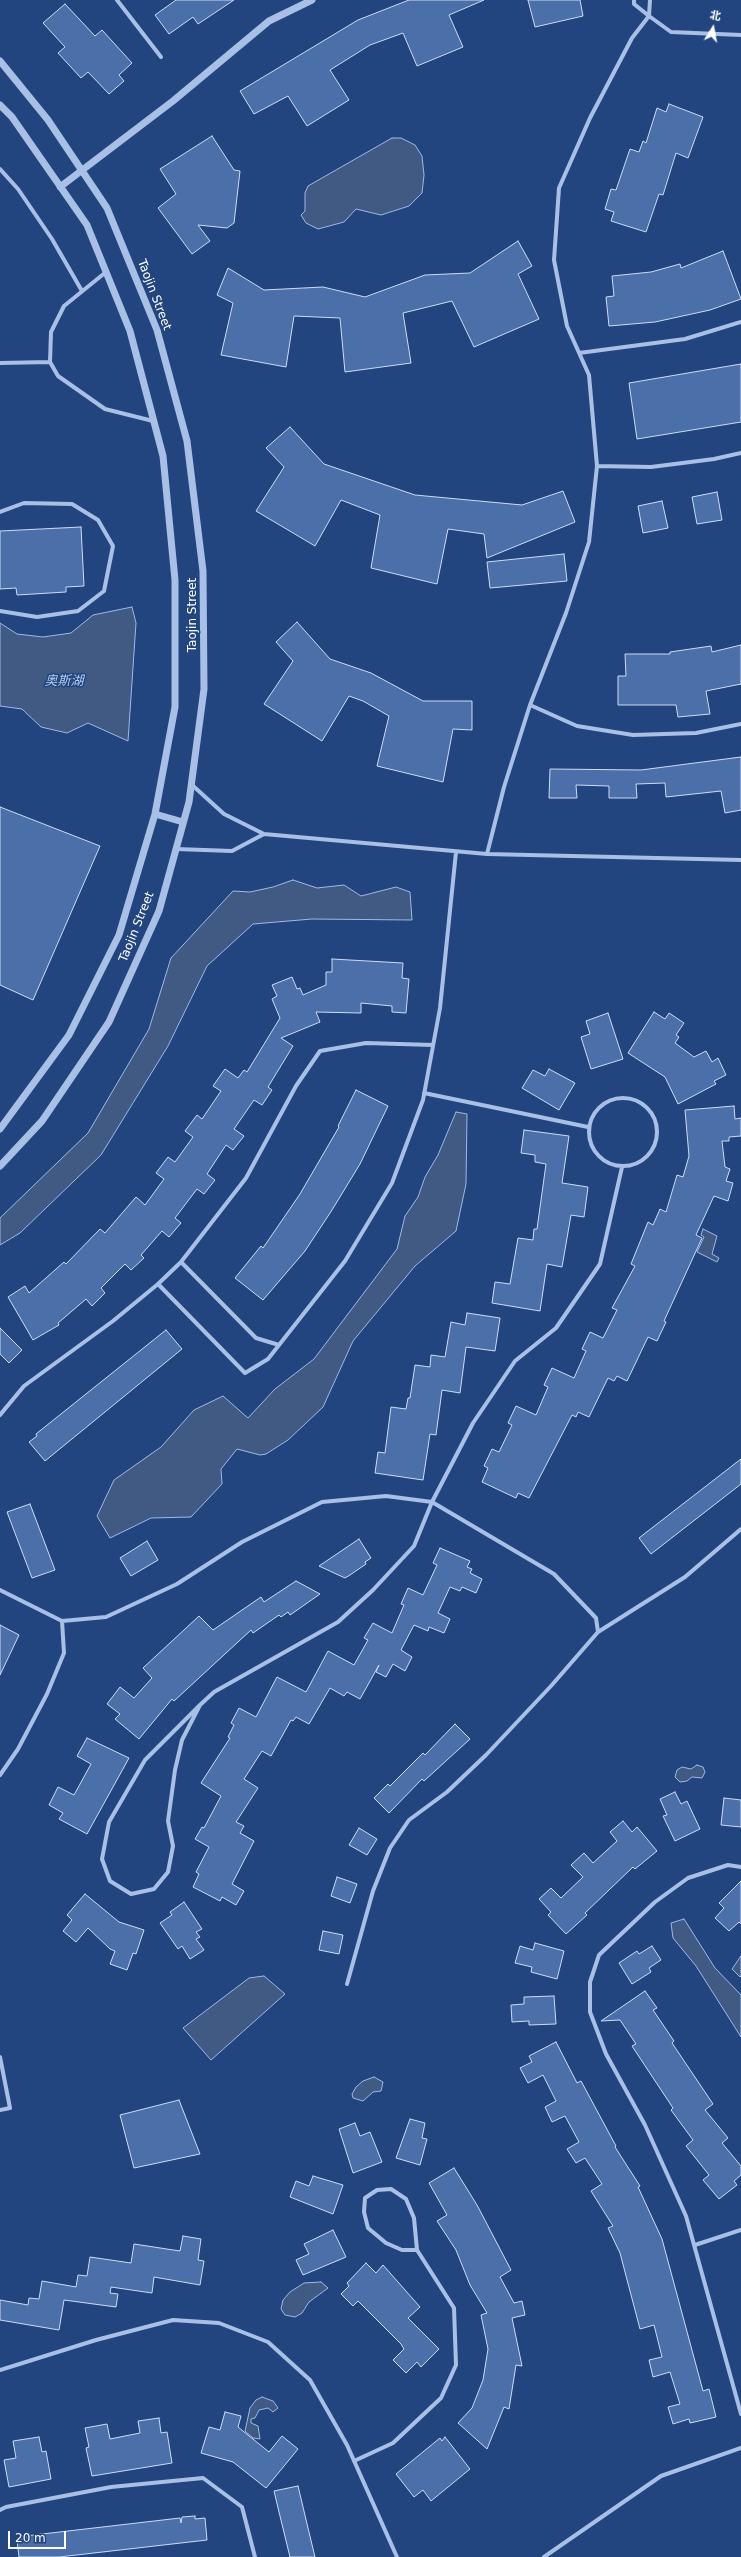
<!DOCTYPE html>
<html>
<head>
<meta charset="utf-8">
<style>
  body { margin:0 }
  #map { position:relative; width:741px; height:2557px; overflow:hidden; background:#23457f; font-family:"DejaVu Sans","Noto Sans SC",sans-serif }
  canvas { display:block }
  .north { position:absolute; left:693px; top:8px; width:40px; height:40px; -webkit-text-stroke:3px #23457f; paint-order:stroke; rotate:11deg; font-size:11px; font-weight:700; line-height:16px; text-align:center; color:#fff }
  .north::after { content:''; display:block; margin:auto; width:14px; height:18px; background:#fff; clip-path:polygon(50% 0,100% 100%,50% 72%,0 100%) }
  .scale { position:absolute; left:8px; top:2531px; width:58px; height:18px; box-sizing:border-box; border:2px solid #fff; border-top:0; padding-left:5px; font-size:12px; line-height:14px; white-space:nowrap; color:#fff; -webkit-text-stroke:3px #23457f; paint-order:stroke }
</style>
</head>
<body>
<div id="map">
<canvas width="741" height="2557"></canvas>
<div class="north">北</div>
<div class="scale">20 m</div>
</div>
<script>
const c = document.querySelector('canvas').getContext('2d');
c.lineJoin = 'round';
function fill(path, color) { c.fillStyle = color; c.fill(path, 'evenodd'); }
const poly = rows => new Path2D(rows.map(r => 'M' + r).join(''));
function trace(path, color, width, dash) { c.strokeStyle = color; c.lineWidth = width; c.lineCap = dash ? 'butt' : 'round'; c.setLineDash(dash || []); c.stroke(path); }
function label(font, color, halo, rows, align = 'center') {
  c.font = font + ' "DejaVu Sans","Noto Sans SC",sans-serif'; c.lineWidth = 3; c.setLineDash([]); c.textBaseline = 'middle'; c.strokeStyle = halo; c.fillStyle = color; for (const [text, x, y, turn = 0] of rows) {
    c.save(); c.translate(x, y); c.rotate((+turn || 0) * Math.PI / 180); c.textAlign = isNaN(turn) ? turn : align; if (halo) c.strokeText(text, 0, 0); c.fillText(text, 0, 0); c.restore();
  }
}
const water = poly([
  [392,138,401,138,415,145,422,156,424,175,422,193,409,206,381,215,356,209,344,222,318,229,306,223,301,215,305,211,305,193,308,186,392,138],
  [132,607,136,623,128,741,88,723,67,733,41,727,22,709,0,706,0,623,17,634,43,637,71,633,93,615,132,607],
  [293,880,317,888,344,885,361,896,396,887,410,892,412,920,312,919,253,924,207,966,168,1046,101,1155,20,1233,0,1245,0,1218,88,1133,149,1029,171,958,233,891,250,892,273,887,293,880],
  [456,1112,467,1114,466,1184,456,1231,415,1266,353,1341,323,1407,288,1440,266,1454,260,1455,237,1449,221,1469,222,1484,191,1517,151,1518,110,1538,97,1516,114,1480,161,1447,194,1410,223,1396,248,1418,275,1389,314,1359,397,1249,405,1216,418,1197,425,1177,438,1155,456,1112],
  [703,1229,717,1236,712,1254,719,1258,717,1262,697,1252,704,1237,701,1235,703,1229],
  [697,1765,703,1767,705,1772,702,1778,692,1777,687,1781,680,1782,675,1777,677,1770,682,1767,691,1769,697,1765],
  [684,1919,715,1968,741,1995,741,2037,696,1966,673,1938,671,1923,684,1919],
  [741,1956,741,1976,740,1977,732,1969,741,1956],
  [264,1976,285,1994,211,2060,183,2028,249,1978,264,1976],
  [374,2077,383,2082,381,2091,373,2092,363,2101,353,2098,352,2094,356,2087,363,2081,374,2077],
  [321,2282,328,2288,309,2302,302,2313,295,2317,285,2315,281,2309,283,2300,290,2292,304,2283,321,2282],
  [262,2397,273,2401,278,2408,273,2412,268,2408,259,2410,255,2418,251,2419,251,2423,258,2426,260,2439,253,2438,245,2431,250,2408,256,2400,262,2397]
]);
fill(water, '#415a84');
trace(water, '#9dbae7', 1);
const building = poly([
  [176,0,234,0,198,24,193,17,169,34,155,15,176,0],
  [409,0,484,0,449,15,463,47,417,66,403,33,370,45,330,70,349,100,307,126,288,96,254,114,240,91,358,20,409,0],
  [528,0,580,0,583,16,535,27,528,0],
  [65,4,95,36,102,30,132,63,119,75,124,81,109,94,88,72,81,78,58,53,65,47,43,23,65,4],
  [669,104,703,117,688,158,676,153,663,195,659,194,646,232,611,221,614,212,605,209,611,189,616,190,630,149,639,152,643,141,646,143,657,108,666,112,669,104],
  [212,136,234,170,240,171,234,223,227,228,198,225,210,241,192,254,158,208,176,194,160,169,212,136],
  [518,241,532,266,518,274,539,319,474,347,452,301,403,313,411,363,345,372,340,318,294,316,286,367,221,355,233,303,217,295,228,268,264,290,323,287,365,297,425,275,470,273,518,241],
  [723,251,741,299,710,310,655,322,609,326,606,297,614,296,612,276,651,272,680,264,681,268,723,251],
  [741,364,741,422,637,439,629,383,741,364],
  [290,427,324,464,415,495,522,505,563,491,575,522,487,558,484,534,448,529,437,584,371,568,380,515,341,500,315,546,256,511,284,467,266,448,290,427],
  [717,492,722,520,697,524,692,497,717,492],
  [662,501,668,528,643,533,638,506,662,501],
  [81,527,84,586,66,587,66,592,17,595,16,588,0,589,0,531,81,527],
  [564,554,567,581,490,588,487,562,564,554],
  [297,622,330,659,371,673,423,701,472,701,472,730,453,729,443,782,377,766,389,716,363,701,349,696,322,741,264,704,293,661,276,642,297,622],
  [741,645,741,684,706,691,710,714,678,717,676,705,618,705,618,676,626,676,625,654,670,654,670,652,711,646,712,652,741,645],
  [741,757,741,810,725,813,721,791,666,797,665,783,636,784,637,798,609,798,609,786,576,785,577,798,549,798,550,769,641,770,741,757],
  [0,807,100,846,33,1000,0,985,0,807],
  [332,959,403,963,402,978,409,979,406,1013,392,1012,392,1006,361,1003,361,1013,316,1012,320,1022,281,1038,293,1046,268,1087,272,1090,262,1105,254,1100,234,1129,244,1136,233,1150,226,1145,207,1174,215,1180,204,1194,197,1189,175,1218,181,1223,169,1237,162,1231,141,1255,144,1258,131,1270,125,1264,101,1288,105,1293,92,1306,86,1299,58,1323,59,1325,33,1340,8,1297,25,1286,29,1293,64,1262,66,1264,100,1229,105,1233,136,1197,145,1205,164,1179,156,1173,168,1157,175,1162,193,1137,185,1131,197,1115,202,1119,221,1091,213,1086,225,1069,238,1078,244,1070,247,1072,280,1018,272,999,277,996,272,985,292,977,297,989,300,988,303,995,326,985,326,972,332,972,332,959],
  [654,1012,665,1019,669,1013,684,1023,676,1035,679,1037,675,1043,694,1057,706,1051,712,1062,718,1058,726,1075,714,1081,716,1084,678,1104,665,1077,628,1053,654,1012],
  [608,1013,623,1059,591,1069,581,1037,590,1034,586,1021,608,1013],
  [549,1069,575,1083,559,1110,522,1088,533,1070,545,1076,549,1069],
  [356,1090,388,1106,360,1164,332,1210,305,1251,263,1300,235,1278,261,1246,263,1248,300,1194,339,1127,338,1126,356,1090],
  [734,1106,735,1119,741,1118,741,1136,729,1137,729,1141,722,1141,725,1167,730,1169,726,1181,733,1183,728,1201,714,1196,696,1235,702,1238,664,1321,666,1322,657,1341,648,1337,627,1381,617,1376,614,1381,608,1378,589,1417,578,1412,576,1417,572,1415,529,1498,518,1493,516,1498,482,1482,488,1468,484,1466,492,1449,499,1452,512,1425,508,1423,516,1406,536,1415,548,1387,544,1385,552,1368,574,1378,586,1351,582,1349,590,1332,603,1338,617,1310,612,1308,635,1266,631,1264,648,1222,653,1225,660,1209,666,1212,677,1175,683,1177,689,1156,685,1110,734,1106],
  [524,1130,569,1136,562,1183,588,1187,584,1217,571,1215,562,1267,547,1264,540,1311,492,1303,495,1282,510,1284,518,1238,533,1240,534,1229,537,1229,546,1164,535,1162,535,1155,521,1153,524,1130],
  [467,1313,500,1318,495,1351,466,1347,460,1393,442,1390,436,1435,430,1434,423,1480,375,1473,378,1452,385,1453,391,1407,406,1409,408,1398,410,1398,415,1365,430,1367,431,1355,445,1357,451,1322,465,1325,467,1313],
  [0,1328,22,1350,9,1363,0,1354,0,1328],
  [166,1330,182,1349,45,1461,29,1442,37,1436,36,1434,166,1330],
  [741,1459,741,1484,651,1554,639,1538,741,1459],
  [30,1504,55,1570,32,1578,7,1512,30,1504],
  [359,1539,371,1558,365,1562,366,1564,350,1575,345,1578,319,1566,359,1539],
  [147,1541,158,1560,131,1576,120,1558,147,1541],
  [440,1548,470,1561,467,1567,472,1569,470,1573,482,1579,476,1593,462,1587,460,1591,450,1587,438,1613,450,1619,444,1633,429,1627,428,1631,414,1625,401,1650,412,1657,405,1671,393,1664,386,1677,376,1672,379,1665,360,1699,347,1692,344,1696,330,1688,309,1724,296,1717,293,1721,291,1720,271,1756,262,1751,244,1779,258,1788,236,1822,244,1826,240,1833,254,1841,232,1884,244,1891,236,1905,222,1897,220,1901,193,1887,199,1874,196,1872,209,1847,195,1839,202,1827,204,1828,221,1796,201,1783,230,1738,228,1737,234,1725,231,1723,239,1708,256,1717,277,1677,306,1692,328,1651,354,1665,368,1640,364,1638,373,1623,392,1633,404,1605,401,1604,408,1588,423,1595,437,1565,433,1563,440,1548],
  [296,1581,320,1594,290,1615,288,1612,281,1617,279,1615,253,1633,251,1630,174,1701,172,1699,139,1739,115,1719,120,1714,107,1704,120,1687,134,1698,152,1678,143,1668,199,1616,213,1630,261,1597,264,1602,296,1581],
  [0,1625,19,1635,0,1675,0,1625],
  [455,1724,470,1739,424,1781,422,1779,389,1813,374,1798,388,1784,390,1786,423,1753,425,1755,455,1724],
  [87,1738,129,1758,87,1834,59,1819,63,1813,49,1805,58,1787,74,1795,91,1764,77,1756,87,1738],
  [675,1792,681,1804,687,1801,700,1829,675,1841,663,1816,667,1815,660,1799,675,1792],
  [724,1798,741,1800,741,1827,721,1825,724,1798],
  [623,1821,632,1832,637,1827,657,1851,635,1869,633,1867,585,1913,587,1915,566,1934,548,1915,551,1912,539,1899,551,1888,561,1898,583,1877,571,1865,584,1853,593,1863,617,1841,610,1832,623,1821],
  [359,1828,377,1839,367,1855,349,1845,359,1828],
  [337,1877,357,1884,350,1903,331,1896,337,1877],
  [741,1881,741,1924,739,1922,729,1931,715,1918,724,1908,719,1903,741,1881],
  [85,1894,119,1922,144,1930,136,1954,133,1953,127,1970,110,1964,115,1951,110,1949,88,1928,76,1942,63,1931,72,1920,67,1915,85,1894],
  [184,1902,202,1929,196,1932,200,1937,196,1939,204,1950,190,1959,182,1946,178,1949,160,1923,172,1915,170,1912,184,1902],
  [323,1931,343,1935,339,1954,319,1950,323,1931],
  [535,1943,564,1951,557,1979,531,1972,532,1967,515,1963,520,1946,533,1950,535,1943],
  [652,1946,661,1960,649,1968,651,1972,632,1984,619,1963,637,1951,639,1954,652,1946],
  [645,1991,657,2008,653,2010,674,2041,672,2043,713,2104,705,2110,728,2138,722,2143,741,2166,741,2175,734,2181,737,2185,719,2199,703,2180,709,2175,686,2146,693,2140,671,2110,673,2108,632,2046,636,2044,620,2020,601,2021,645,1991],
  [554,1996,556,2024,529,2025,529,2021,512,2022,511,2005,524,2004,524,1997,554,1996],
  [556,2042,577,2083,581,2081,616,2146,615,2147,640,2186,638,2187,662,2239,703,2391,709,2389,716,2417,690,2423,689,2419,673,2424,668,2407,680,2404,670,2372,653,2377,649,2360,662,2357,654,2325,640,2329,620,2253,608,2228,613,2226,591,2191,602,2184,585,2158,576,2163,567,2149,579,2142,565,2116,552,2122,545,2107,556,2101,543,2075,528,2083,520,2068,532,2062,529,2056,556,2042],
  [179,2100,200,2154,134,2168,120,2115,179,2100],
  [410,2119,425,2123,422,2138,427,2139,420,2165,396,2158,410,2119],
  [355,2123,360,2136,370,2132,382,2162,353,2173,339,2129,355,2123],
  [454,2168,477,2205,511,2270,500,2277,514,2303,522,2301,525,2315,512,2318,522,2366,516,2365,509,2409,504,2407,487,2449,458,2423,472,2408,483,2380,488,2349,481,2315,487,2313,470,2285,456,2250,437,2221,447,2215,429,2183,454,2168],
  [313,2176,343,2185,333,2214,290,2197,296,2181,309,2186,313,2176],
  [333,2230,346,2257,303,2275,296,2260,309,2254,304,2244,333,2230],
  [183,2236,201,2239,198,2260,204,2261,200,2285,154,2277,152,2293,111,2287,110,2293,118,2294,116,2307,64,2300,59,2330,0,2320,0,2300,28,2305,29,2298,39,2299,42,2281,76,2287,78,2275,87,2276,90,2257,131,2263,134,2244,180,2251,183,2236],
  [366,2263,376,2273,383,2265,420,2307,408,2318,439,2349,421,2367,417,2362,406,2373,393,2360,404,2349,401,2344,358,2301,353,2306,341,2294,349,2286,347,2283,366,2263],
  [225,2412,241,2416,238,2427,269,2452,282,2436,298,2449,266,2488,233,2462,201,2453,209,2427,220,2430,225,2412],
  [159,2418,161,2433,167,2432,172,2463,92,2476,86,2448,89,2447,85,2428,107,2424,110,2439,140,2433,138,2421,159,2418],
  [39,2437,42,2452,46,2451,51,2479,9,2487,4,2460,16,2458,13,2441,39,2437],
  [445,2437,470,2469,431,2501,423,2490,414,2497,396,2474,440,2438,442,2441,445,2437],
  [298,2486,308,2528,315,2557,290,2557,279,2512,274,2491,298,2486],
  [195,2516,195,2519,205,2518,207,2540,59,2557,19,2557,17,2540,25,2539,25,2536,180,2518,181,2523,182,2517,195,2516]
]);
fill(building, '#4b6fa8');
trace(building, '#ccdcf5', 1);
trace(poly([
  [117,0,161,57],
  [650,0,649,16,671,32,741,35],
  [0,169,18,189,52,239,82,291],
  [106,272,64,306,51,332,50,362,58,376,105,409,153,421],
  [579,353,685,339,741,322],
  [0,363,50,362],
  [597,466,651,467,714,459,741,453],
  [0,512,24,503,72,504,98,520,113,546,104,591,78,611,37,617,0,611],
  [530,705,577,726,633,735,696,733,741,724],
  [191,784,224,814,264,834,487,854,504,787,530,705,566,613,589,542,597,466,589,375,567,326,554,260,559,188,590,118,632,38,649,16,634,4,634,0],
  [176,849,232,851,264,834],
  [487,854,741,860],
  [433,1045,366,1043,320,1051,296,1086,246,1178,181,1262,256,1338,279,1345,345,1261,392,1183,423,1100,440,1008,456,852],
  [424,1093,588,1127],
  '589 1132a34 34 0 1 1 68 0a34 34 0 1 1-68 0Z',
  [181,1262,158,1284,245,1373,268,1359,279,1345],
  [0,1415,24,1386,113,1321,158,1284],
  [0,1590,62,1621,106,1617,177,1584,242,1542,322,1502,386,1496,432,1502,473,1423,515,1361,556,1328,600,1264,622,1167],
  [598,1632,685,1577,741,1529],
  [200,1705,182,1740,175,1770,168,1821,173,1846,168,1872,154,1889,131,1894,110,1881,102,1859,109,1822,145,1760,200,1705,214,1692,338,1622,373,1590,414,1546,432,1502,554,1574,596,1618,598,1632,551,1686,486,1755,447,1792,409,1820,390,1848,373,1891,347,1984],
  [0,1775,18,1749,47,1694,64,1653,62,1621],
  [741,1867,728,1865,688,1878,655,1902,599,1955,590,1982,590,2012,606,2054,645,2125,686,2216,741,2414],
  [0,2057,10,2108,0,2110],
  [695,2245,741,2230],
  [0,2370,96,2340,173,2320,219,2323,268,2342,310,2380,347,2445,397,2557],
  [354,2461,393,2443,441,2398,456,2365,454,2308,417,2250,414,2218,406,2199,391,2189,377,2190,365,2198,364,2212,368,2228,386,2243,402,2250,417,2250],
  [0,2510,6,2507,111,2487,203,2478,242,2507,255,2557],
  [544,2557,661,2476,741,2448]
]), '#a9c0e6', 4);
trace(poly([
  [0,61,48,120,107,208,157,330,187,441,203,571,204,689,189,802,159,911,109,1022,42,1121,0,1166],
  [0,105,12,117,87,225,130,331,163,456,175,580,175,707,155,814,119,935,69,1035,0,1129],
  [60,187,173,101,269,21,312,0],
  [155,814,183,822]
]), '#a9c0e6', 7);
label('12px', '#fff', '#23457f', [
  ["Taojin Street",154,295,69],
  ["Taojin Street",193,615,-90],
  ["Taojin Street",137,927,-68]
]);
label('italic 13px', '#b4cbee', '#23457f', [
  ["奥斯湖",64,682]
]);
</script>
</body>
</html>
